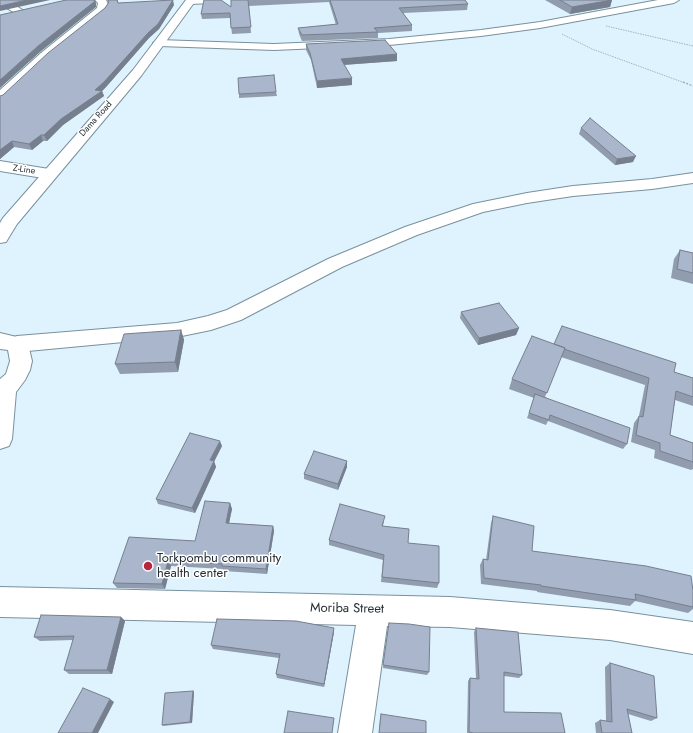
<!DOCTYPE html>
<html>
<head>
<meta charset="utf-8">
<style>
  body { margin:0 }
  canvas { display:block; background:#def3fe }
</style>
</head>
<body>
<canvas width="693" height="733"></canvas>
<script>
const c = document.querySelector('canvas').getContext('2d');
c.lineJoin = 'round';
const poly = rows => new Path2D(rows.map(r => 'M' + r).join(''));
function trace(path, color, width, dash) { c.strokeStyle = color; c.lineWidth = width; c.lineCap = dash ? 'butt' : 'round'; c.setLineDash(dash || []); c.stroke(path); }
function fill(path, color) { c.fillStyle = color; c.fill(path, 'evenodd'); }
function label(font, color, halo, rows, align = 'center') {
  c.font = font + ' Jost,sans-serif'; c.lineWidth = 3; c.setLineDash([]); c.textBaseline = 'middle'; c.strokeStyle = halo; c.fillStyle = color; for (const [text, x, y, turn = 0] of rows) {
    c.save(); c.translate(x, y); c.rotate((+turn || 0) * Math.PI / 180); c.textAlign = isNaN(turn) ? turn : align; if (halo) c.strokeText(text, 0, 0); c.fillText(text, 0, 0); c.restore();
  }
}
const minor = poly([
  [0,0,7,0,24,11,19,14,15,13,0,4,0,0],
  [95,0,106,0,109,6,105,12,49,57,5,100,0,101,0,90,41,53,97,8,98,3,95,0],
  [186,0,217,0,212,3,190,4,187,3,186,0],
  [658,0,679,0,674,3,540,28,481,36,389,45,274,50,159,46,153,43,159,40,274,44,389,39,481,30,540,22,658,0],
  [0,161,49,169,54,171,57,174,54,177,49,179,0,171,0,161],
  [693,173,693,183,652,189,573,196,527,203,483,212,417,235,342,267,241,320,211,330,177,337,17,352,9,349,6,344,9,339,17,336,177,323,208,316,227,310,328,259,405,227,473,204,527,193,573,186,652,179,693,173],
  [0,587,450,597,610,610,693,622,693,654,610,640,450,627,387,626,372,733,338,733,356,625,0,617,0,587]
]);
const highway = poly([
  [186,0,196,0,141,76,17,224,6,242,0,243,0,223,3,218,133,70,186,0],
  [0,333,25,339,28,344,32,361,30,370,25,380,16,392,12,439,9,446,0,449,0,379,6,374,10,361,8,350,0,349,0,333]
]);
trace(minor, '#79919d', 2);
trace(highway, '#79919d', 2);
trace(poly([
  [606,26,693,46],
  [562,34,592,49,685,83]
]), '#a1b3bc', 1, [1.5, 1]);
trace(poly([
  [683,82,693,86]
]), '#a1b3bc', 1.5, [2, 1.5]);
fill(minor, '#fff');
fill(highway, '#fff');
fill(poly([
  [108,0,118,0,118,3,174,5,159,29,149,38,106,87,102,91,104,96,63,125,47,141,43,141,32,150,14,147,0,159,0,96,3,95,105,8,109,2],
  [231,0,465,0,468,4,467,10,403,13,412,25,412,31,378,33,378,38,302,41,299,34,298,28,336,25,329,2,249,6,251,33,232,34,230,18,202,19,201,14,231,7],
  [545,0,612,0,610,7,570,14],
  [306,44,397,54,397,61,344,65,352,85,317,88,311,60,306,50],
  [276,92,277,96,239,98,239,94],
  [581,128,633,162,615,165,579,134],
  [680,250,693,253,693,284,671,278,674,259],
  [461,312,519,328,516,335,478,345,460,318],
  [181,330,184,340,178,372,120,374,115,364],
  [554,344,674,372,693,378,693,406,675,400,670,435,693,443,693,469,691,470,654,458,655,450,631,442,634,423,639,416,645,385,561,357,545,397,627,444,623,449,548,421,546,425,527,418,534,398,509,389,512,379],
  [222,446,214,461,216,467,195,513,158,504,156,499],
  [347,461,347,467,338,490,304,479,304,474],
  [230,503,232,509,229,523,273,526,274,531,267,574,224,571,223,569,171,566,165,589,117,588,113,583,195,541],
  [493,516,532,551,693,591,693,609,688,613,635,601,630,606,537,592,537,591,481,584,480,565,483,559,486,560,491,523],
  [384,521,383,526,408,543,439,583,437,588,381,582,383,560,329,545,329,540],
  [121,617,125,621,112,674,69,674,64,670,73,640,40,641,34,637],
  [389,623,429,672,427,675,383,668],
  [476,628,522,675,519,678,504,676,504,712,565,733,467,733,468,681,470,678,476,679,474,632],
  [334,632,324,687,277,678,276,674,279,658,213,649,211,645],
  [610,663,657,718,651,721,628,714,632,733,596,733,595,723,600,720,606,721,605,667],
  [194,692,192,723,163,726,162,725],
  [381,714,426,733,379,733,380,718]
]), '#919daf');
fill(poly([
  [27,0,50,0,0,11,0,6],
  [95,0,96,3,96,7,40,52,0,88,0,80,38,46],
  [173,0,174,5,159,29,149,38,106,87,102,91,104,96,63,125,47,141,44,135,61,119,95,90],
  [612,0,610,7,570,14,572,7],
  [397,54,397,61,341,65,341,59],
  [352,78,352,85,317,88,317,81],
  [41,135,43,141,32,150,29,144],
  [12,141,14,147,0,159,0,150],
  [636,156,633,162,615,165,617,159],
  [519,328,516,335,478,345,479,338],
  [181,330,184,340,178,372,175,362],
  [220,441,222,446,212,466,210,460],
  [214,461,216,467,195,513,192,508],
  [347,461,347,467,338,490,338,484],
  [230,503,232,509,228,528,226,523],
  [273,526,274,531,267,574,266,569],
  [168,561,171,566,165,589,162,584],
  [121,617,125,621,112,674,107,670],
  [334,628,334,632,324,687,324,684],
  [193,691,194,692,192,723,190,722],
  [110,699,114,702,98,733,92,733]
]), '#767f8e');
const building = poly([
  [0,0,27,0,0,6,0,0],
  [66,0,95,0,94,2,38,46,0,80,0,15,66,0],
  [108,0,117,0,118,3,173,0,158,24,148,33,104,82,95,90,102,91,61,119,44,135,41,135,29,144,12,141,0,150,0,96,3,95,48,53,105,8,109,2,108,0],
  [204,0,221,0,231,7,231,0,248,0,251,27,231,28,230,13,201,14,204,0],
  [330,0,465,0,468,4,399,8,412,25,374,28,378,32,302,35,298,28,338,24,330,0],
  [560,0,612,0,572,7,560,0],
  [385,40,397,54,341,59,352,78,317,81,310,53,306,44,385,40],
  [274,75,276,92,239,94,238,78,274,75],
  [590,118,636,156,617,159,581,128,590,118],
  [680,250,693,253,693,273,677,269,680,250],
  [499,303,519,328,479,338,461,312,499,303],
  [562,326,676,363,674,372,693,378,693,397,676,391,670,435,693,443,693,462,660,451,660,443,636,435,639,416,643,417,649,378,564,349,565,348,554,344,562,326],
  [181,330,175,362,115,364,124,334,181,330],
  [532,336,565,348,547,393,512,379,532,336],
  [535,394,630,428,627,444,550,415,549,420,529,413,535,394],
  [190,433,220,441,210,460,214,461,192,508,156,499,190,433],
  [314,451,347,461,338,484,304,474,314,451],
  [205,501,230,503,226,523,273,526,266,569,222,566,222,564,168,561,162,584,113,583,129,537,195,541,205,501],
  [340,504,385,516,382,526,409,529,408,543,439,546,439,583,382,577,384,555,329,540,340,504],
  [493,516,534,526,532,551,646,566,691,576,693,591,693,607,635,594,636,600,541,586,541,585,484,578,483,559,488,560,493,516],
  [41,615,121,617,107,670,64,670,74,636,34,637,41,615],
  [217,619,296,621,334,628,324,684,276,674,280,654,211,645,217,619],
  [389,623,409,624,430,627,429,672,383,665,389,623],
  [476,628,518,632,522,675,504,672,504,712,561,713,565,733,473,733,469,732,470,678,479,679,476,628],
  [610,663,654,676,657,718,627,709,632,733,602,733,600,720,612,722,610,663],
  [83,688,110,699,92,733,58,733,83,688],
  [193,691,190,722,162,725,165,693,193,691],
  [288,711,334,718,332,733,284,733,288,711],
  [381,714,426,721,426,733,379,733,381,714]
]);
fill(building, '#a9b6cb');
trace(building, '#767f8e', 1);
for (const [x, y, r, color] of [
  [148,566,5,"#b72540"]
]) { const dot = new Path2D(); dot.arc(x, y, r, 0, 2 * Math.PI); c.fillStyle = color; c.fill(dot); trace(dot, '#fff', 1.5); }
label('9px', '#242e33', '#fff', [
  ["Dama Road",96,119,-48],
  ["Z-Line",24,170,8]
]);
label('13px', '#242e33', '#fff', [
  ["Torkpombu community",157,559],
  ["health center",157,574]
], 'left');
label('13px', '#242e33', '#fff', [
  ["Moriba Street",347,609,1]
]);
</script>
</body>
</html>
